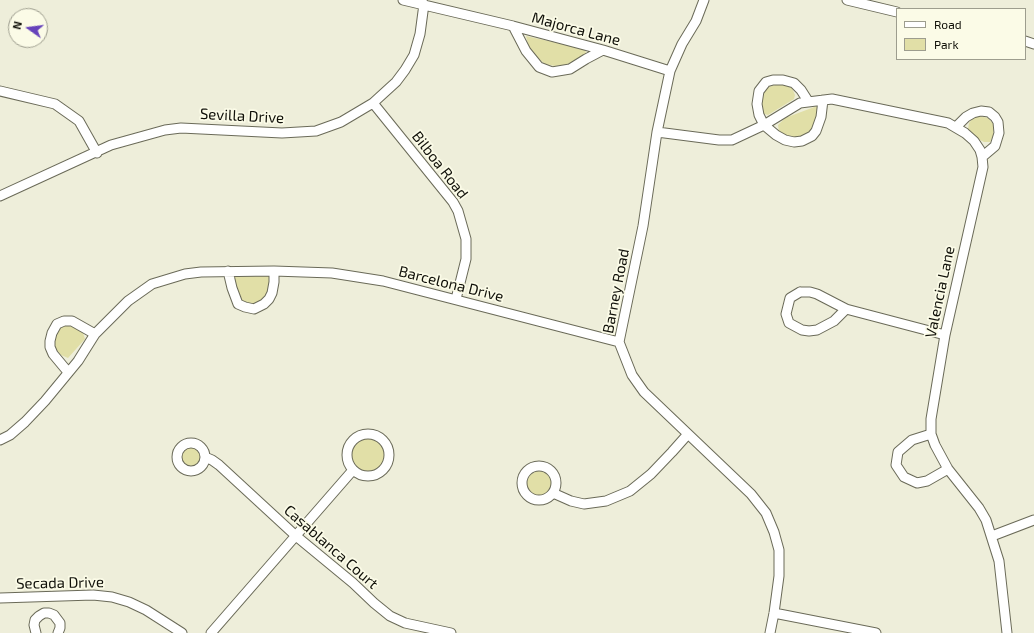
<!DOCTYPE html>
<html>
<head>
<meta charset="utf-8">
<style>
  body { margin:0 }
  #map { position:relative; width:1034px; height:633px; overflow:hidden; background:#eeeeda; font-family:"Exo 2",sans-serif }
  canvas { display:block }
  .legend { position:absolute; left:896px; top:8px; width:130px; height:52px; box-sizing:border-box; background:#fbfbe7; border:1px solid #9d9d8e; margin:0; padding:5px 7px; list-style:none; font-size:12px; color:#101009 }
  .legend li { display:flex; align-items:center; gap:8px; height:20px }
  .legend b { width:20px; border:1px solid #9d9d8e }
  .north { position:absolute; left:8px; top:8px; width:40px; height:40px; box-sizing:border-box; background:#fbfbe7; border:1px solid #9d9d8e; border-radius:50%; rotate:284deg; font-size:11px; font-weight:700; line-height:16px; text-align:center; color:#101009 }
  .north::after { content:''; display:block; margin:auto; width:14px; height:18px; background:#6743bb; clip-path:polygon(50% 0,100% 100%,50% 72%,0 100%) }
</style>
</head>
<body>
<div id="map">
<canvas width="1034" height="633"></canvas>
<ul class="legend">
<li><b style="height:5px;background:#fff"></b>Road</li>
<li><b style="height:11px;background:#e1dfa7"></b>Park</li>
</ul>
<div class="north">N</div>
</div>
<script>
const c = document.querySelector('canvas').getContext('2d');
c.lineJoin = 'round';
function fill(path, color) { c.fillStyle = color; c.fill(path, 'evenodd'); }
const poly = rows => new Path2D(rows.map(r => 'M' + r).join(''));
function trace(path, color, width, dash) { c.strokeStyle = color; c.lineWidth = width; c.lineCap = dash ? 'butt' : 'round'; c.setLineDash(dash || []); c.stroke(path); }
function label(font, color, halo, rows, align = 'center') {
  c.font = font + ' "Exo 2",sans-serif'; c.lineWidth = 3.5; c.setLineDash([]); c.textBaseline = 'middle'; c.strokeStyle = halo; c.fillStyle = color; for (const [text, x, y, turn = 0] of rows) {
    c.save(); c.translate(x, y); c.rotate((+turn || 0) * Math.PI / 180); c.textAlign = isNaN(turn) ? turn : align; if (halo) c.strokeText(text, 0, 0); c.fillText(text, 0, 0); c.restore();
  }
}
fill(poly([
  [526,36,584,49,586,52,585,56,565,65,555,66,545,64,538,58,529,48],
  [775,85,784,85,792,88,795,95,794,99,768,115,764,114,760,108,760,99,766,88],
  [817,106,818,112,815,123,810,131,804,136,794,139,784,136,779,132,778,125,785,118],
  [979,116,988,118,994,125,993,136,990,142,984,142,978,139,968,129,969,123,973,118],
  [228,271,274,271,272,293,254,309,238,304],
  [60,326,69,326,82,330,85,339,68,358,61,355,55,348,53,340],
  [367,437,375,439,387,452,387,460,382,466,372,472,360,473,354,471,350,463,351,450,353,443,359,438],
  '181 456a10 10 0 1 1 20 0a10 10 0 1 1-20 0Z',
  [537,471,545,472,551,479,554,487,551,493,544,495,535,495,530,492,526,483,530,475]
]), '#e1dfa7');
const minor = poly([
  [403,0,513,26,603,50,670,71],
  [704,0,696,21,682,44,670,71,657,132,643,226,619,342,632,375,644,392,751,494,766,513,774,532,779,550,779,576,774,613,770,633],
  [847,0,897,12],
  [513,26,526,51,539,67,552,72,570,69,586,59,603,50],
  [1025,41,1034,44],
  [0,91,55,104,79,121,97,153],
  [808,101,801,90,794,83,783,80,773,80,766,82,759,91,757,104,759,115,764,125,776,135,785,140,794,142,802,141,812,136,816,131,821,117,823,100],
  [373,103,453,202,458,211,466,239,466,259,456,299],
  [657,132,719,140,732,140,764,125,800,103,832,99,948,123,965,133,974,141,980,150,982,157],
  [0,196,111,145,165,130,181,128,282,133,316,131,341,122,373,103,396,82,405,70,414,55,420,34,424,4],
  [228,271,232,288,238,304,245,307,254,309,264,304,269,299,272,293,274,282,274,271],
  [800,292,810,292,817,294,846,309,834,321,817,330,809,331,802,330,789,323,786,314,790,298,800,292],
  [846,309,945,335],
  [68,372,53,354,50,347,50,341,52,333,57,324,64,321,72,321,95,334],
  '347 455a21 21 0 1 1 42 0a21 21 0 1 1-42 0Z',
  [931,434,935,445,948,469,979,508,986,520,999,561,1007,633],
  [0,440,10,435,25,422,45,401,78,361,95,334,128,301,152,284,185,274,201,272,274,271,332,273,383,281,619,342],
  '177 457a14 14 0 1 1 28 0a14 14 0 1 1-28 0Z',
  [205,457,212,460,219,465,296,536,353,583,374,603,390,616,405,623,451,633],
  '522 483a17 17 0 1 1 34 0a17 17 0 1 1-34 0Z',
  [948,469,927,481,917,483,904,477,896,465,898,452,912,440,931,434,931,419,945,335,983,167,982,157,995,146,999,133,998,122,995,117,989,112,981,111,973,113,966,117,956,127],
  [553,493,571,501,584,504,606,501,630,491,651,474,672,452,688,434],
  [992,536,1034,520],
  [0,598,93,595,112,597,129,602,146,610,182,633],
  [774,613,876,633],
  [36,633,34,625,35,620,39,616,44,613,49,613,54,615,60,623,60,628,58,633],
  [211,633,353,470]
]);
trace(minor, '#6a6a58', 11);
trace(minor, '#fff', 9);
label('15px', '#101009', '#fbfbe7', [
  ["Majorca Lane",576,29,15],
  ["Sevilla Drive",242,116,3],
  ["Bilboa Road",440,165,52],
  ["Barcelona Drive",451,284,14],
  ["Barney Road",616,291,-79],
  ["Valencia Lane",940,292,-78],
  ["Casablanca Court",331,547,41],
  ["Secada Drive",60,583,-1]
]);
</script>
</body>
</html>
